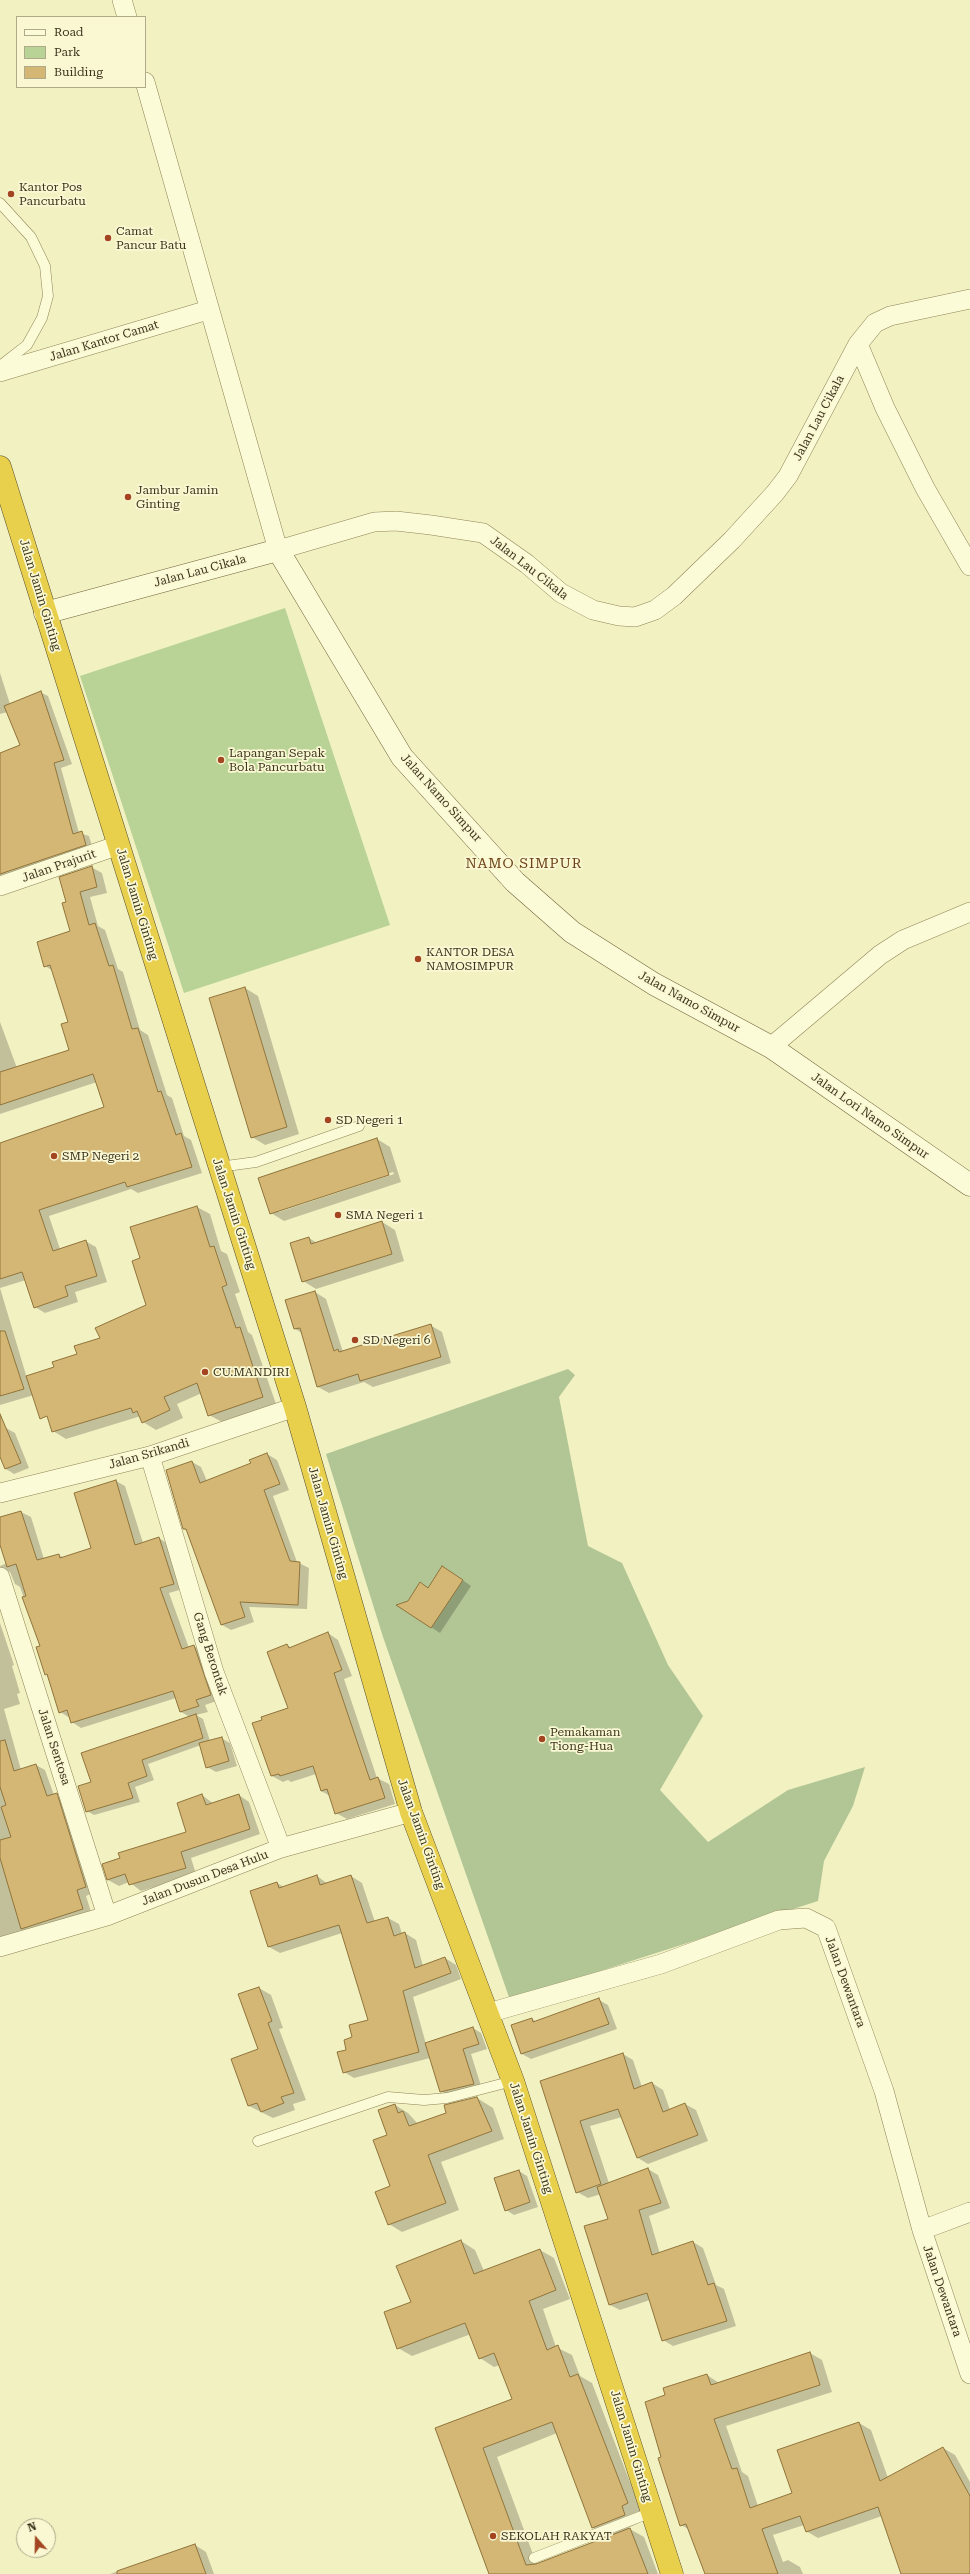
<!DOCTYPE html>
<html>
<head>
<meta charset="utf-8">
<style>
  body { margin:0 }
  #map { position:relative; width:970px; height:2574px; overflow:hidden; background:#f2f1c2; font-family:"Roboto Serif",serif }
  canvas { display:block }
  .legend { position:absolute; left:16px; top:16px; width:130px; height:72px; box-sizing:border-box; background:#f9f8d3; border:1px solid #aeaa8a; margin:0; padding:5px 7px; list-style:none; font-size:12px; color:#3d351d }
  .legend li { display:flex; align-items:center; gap:8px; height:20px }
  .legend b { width:20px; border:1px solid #aeaa8a }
  .north { position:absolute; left:16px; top:2518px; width:40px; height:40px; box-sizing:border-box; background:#f9f8d3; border:1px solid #aeaa8a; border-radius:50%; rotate:340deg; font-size:11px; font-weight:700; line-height:16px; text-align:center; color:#3d351d }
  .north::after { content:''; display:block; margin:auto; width:14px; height:18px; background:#a34521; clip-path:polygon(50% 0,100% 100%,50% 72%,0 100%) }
</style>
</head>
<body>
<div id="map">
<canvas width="970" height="2574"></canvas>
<ul class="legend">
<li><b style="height:5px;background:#fcfbd7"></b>Road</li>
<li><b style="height:11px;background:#b9d295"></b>Park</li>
<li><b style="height:11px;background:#d4b775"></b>Building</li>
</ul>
<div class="north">N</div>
</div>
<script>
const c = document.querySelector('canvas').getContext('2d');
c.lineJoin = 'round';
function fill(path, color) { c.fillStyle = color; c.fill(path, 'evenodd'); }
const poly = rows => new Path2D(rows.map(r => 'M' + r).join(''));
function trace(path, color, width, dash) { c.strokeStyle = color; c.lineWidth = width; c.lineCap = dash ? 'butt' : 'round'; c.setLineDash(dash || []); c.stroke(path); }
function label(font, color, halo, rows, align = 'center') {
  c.font = font + ' "Roboto Serif",serif'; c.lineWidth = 3.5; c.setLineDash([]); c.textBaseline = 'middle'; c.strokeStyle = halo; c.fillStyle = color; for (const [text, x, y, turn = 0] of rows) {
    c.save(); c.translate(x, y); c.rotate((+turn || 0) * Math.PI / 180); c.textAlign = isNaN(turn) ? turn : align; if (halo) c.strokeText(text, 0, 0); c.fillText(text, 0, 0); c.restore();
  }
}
fill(poly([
  [285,608,390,925,184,993,80,676]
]), '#b9d295');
fill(poly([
  [568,1369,575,1375,559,1397,588,1546,622,1563,668,1665,703,1716,660,1790,708,1842,788,1790,865,1767,853,1806,824,1861,818,1901,510,2000,383,1637,326,1454]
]), '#b2c695');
fill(poly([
  [0,673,10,704,40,692,48,696,72,764,61,768,79,833,89,836,93,849,0,879,0,754,21,746,8,712,0,714],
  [91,867,102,873,107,893,90,897,98,926,105,930,118,969,123,972,140,1030,148,1035,167,1095,172,1098,184,1136,191,1140,202,1173,138,1193,131,1189,49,1216,60,1249,85,1241,96,1247,107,1282,75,1292,78,1302,45,1313,35,1307,26,1280,0,1288,26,1375,29,1377,34,1395,0,1405,0,1145,105,1108,97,1082,0,1114,0,1022,17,1068,70,1051,69,1022,53,971,45,966,71,932,67,903],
  [245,988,258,996,299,1134,265,1145,252,1137],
  [377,1139,390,1147,401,1182,284,1221,271,1213],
  [393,1172,394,1174,279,1212,279,1210],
  [197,1207,210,1214,221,1251,227,1254,240,1292,235,1294,248,1332,252,1335,276,1404,222,1422,209,1415,202,1393,177,1404,183,1418,156,1430,143,1422,141,1416,66,1439,53,1431,78,1355,148,1306,141,1259],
  [382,1222,395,1230,404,1261,316,1289,303,1281,309,1238,317,1243],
  [315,1292,326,1299,343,1352,430,1325,442,1332,451,1363,373,1387,364,1382,329,1393,318,1387,302,1333,295,1329],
  [6,1428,15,1433,29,1468,14,1474,6,1469,0,1454,0,1430],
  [267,1454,277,1460,289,1490,273,1496,297,1562,309,1568,307,1609,249,1607,254,1622,231,1630,222,1625,187,1531,184,1529,192,1462,201,1467,207,1481,252,1464],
  [116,1481,125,1486,143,1543,159,1538,168,1544,183,1589,169,1593,189,1648,194,1646,203,1652,220,1700,205,1705,208,1712,196,1715,203,1719,210,1741,221,1738,230,1743,237,1766,216,1772,207,1767,201,1745,148,1764,154,1780,135,1787,140,1802,94,1815,87,1811,92,1783,190,1717,181,1712,176,1698,81,1728,72,1722,70,1718,60,1712,37,1648,41,1647,20,1587,15,1584,10,1572,7,1571,0,1580,0,1566,7,1563,0,1541,0,1518,21,1512,31,1517,44,1559,59,1555,64,1558,92,1549],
  [451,1572,471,1586,440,1633,399,1606,409,1602,421,1584,429,1588],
  [0,1623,14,1665,12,1666,20,1693,17,1694,20,1704,4,1709,21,1770,36,1765,45,1770,54,1795,66,1800,95,1892,86,1896,92,1915,0,1945],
  [328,1633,338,1640,352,1676,344,1679,377,1778,389,1784,395,1804,347,1819,336,1813,330,1796,321,1791,316,1774,291,1782,288,1780,283,1782,272,1776,289,1709,287,1645,292,1648],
  [202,1795,214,1804,239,1795,249,1802,260,1834,191,1858,196,1874,141,1891,129,1882,119,1886,108,1880,187,1833],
  [317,1876,328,1884,351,1876,362,1883,375,1922,388,1918,399,1924,402,1934,405,1933,416,1940,423,1966,445,1958,456,1965,461,1979,413,1997,426,2044,473,2028,481,2033,487,2049,471,2054,482,2089,449,2096,441,2091,430,2058,354,2078,344,2072,353,2038,370,2020,342,1933,280,1953,269,1947,277,1883,284,1887],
  [259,1988,271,1995,283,2028,279,2029,306,2100,293,2104,295,2110,273,2118,249,2106,232,2059,259,2049,239,1995],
  [599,2000,608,2005,617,2029,531,2059,522,2054,532,2019,537,2022],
  [623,2054,633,2060,642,2087,652,2083,663,2090,670,2110,685,2104,696,2110,708,2141,648,2164,638,2158,622,2117,590,2126,609,2183,648,2169,658,2175,670,2208,649,2216,660,2254,693,2242,703,2248,716,2285,724,2289,736,2326,673,2346,663,2340,650,2300,620,2310,610,2305,610,2219,601,2194,588,2198,577,2192,541,2081],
  [477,2098,493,2108,504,2139,441,2162,459,2210,402,2232,389,2224,391,2187,388,2136,395,2105,408,2113,418,2124,447,2113],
  [519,2171,527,2176,538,2207,514,2215,506,2210],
  [461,2241,475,2250,484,2271,540,2250,554,2258,570,2299,543,2309,556,2347,572,2355,580,2376,592,2383,641,2511,635,2514,639,2523,628,2528,644,2537,658,2574,490,2574,436,2428,513,2399,500,2365,494,2367,480,2358,471,2334,412,2356,398,2348,412,2302],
  [557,2433,593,2528,609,2537,537,2565,497,2457],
  [810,2353,822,2360,832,2392,726,2426,742,2472,748,2476,758,2506,794,2494,859,2423,871,2430,888,2478,943,2448,955,2455,970,2482,970,2574,902,2574,882,2516,818,2538,806,2531,804,2525,773,2535,783,2562,788,2560,800,2567,803,2574,706,2574,690,2530,681,2525,662,2458,666,2396,707,2375,719,2383],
  [195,2545,206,2552,214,2574,110,2574]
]), '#0003');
const building = poly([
  [41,691,64,760,54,763,73,834,82,831,86,845,0,874,0,753,20,745,4,706,41,691],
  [92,866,97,887,80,892,89,925,95,923,109,966,113,965,132,1029,138,1028,158,1092,161,1091,176,1135,181,1133,192,1167,127,1187,125,1182,39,1210,53,1251,86,1240,97,1276,65,1286,68,1296,34,1308,22,1272,0,1279,0,1143,104,1107,93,1074,0,1105,0,1072,69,1050,61,1024,68,1022,50,965,44,967,37,942,70,931,62,903,66,902,59,877,92,866],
  [245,987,287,1127,251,1138,209,998,245,987],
  [377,1138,389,1175,270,1214,258,1178,377,1138],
  [197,1206,210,1247,214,1246,227,1285,222,1287,236,1328,240,1327,263,1397,208,1416,197,1383,164,1397,170,1410,142,1423,137,1411,133,1413,131,1408,52,1432,47,1416,40,1419,26,1376,54,1367,52,1362,77,1354,74,1346,100,1338,95,1328,146,1305,132,1261,140,1258,130,1227,197,1206],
  [382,1221,392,1254,302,1282,290,1243,309,1237,311,1244,382,1221],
  [315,1291,334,1351,338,1349,339,1352,431,1324,441,1357,360,1381,358,1374,317,1387,300,1328,294,1329,285,1300,315,1291],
  [0,1331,5,1331,24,1389,0,1396,0,1331],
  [0,1414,21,1463,5,1469,0,1457,0,1414],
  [267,1453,280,1484,264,1490,290,1561,300,1562,298,1605,240,1602,245,1617,221,1625,186,1529,183,1529,166,1470,192,1461,200,1483,251,1463,249,1460,267,1453],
  [116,1480,135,1545,159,1537,174,1584,160,1588,182,1649,194,1645,211,1695,196,1700,199,1706,180,1712,173,1691,71,1723,67,1710,59,1713,47,1674,45,1675,36,1647,40,1646,22,1597,26,1596,16,1564,7,1567,0,1545,0,1517,21,1511,37,1560,59,1554,60,1558,91,1548,74,1493,116,1480],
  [442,1566,463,1580,431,1628,396,1605,408,1601,420,1582,428,1588,442,1566],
  [328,1632,342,1670,334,1673,370,1780,378,1777,385,1798,335,1814,327,1789,321,1791,313,1766,280,1776,279,1774,271,1776,252,1723,262,1720,261,1717,288,1708,267,1652,287,1644,289,1648,328,1632],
  [196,1714,203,1738,142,1760,147,1776,128,1783,133,1798,86,1812,78,1786,91,1782,81,1753,196,1714],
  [222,1737,229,1761,206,1768,199,1743,222,1737],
  [5,1740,14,1771,36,1764,47,1796,57,1793,86,1887,77,1890,83,1909,21,1929,0,1858,0,1840,11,1837,1,1807,6,1805,0,1787,0,1741,5,1740],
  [202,1794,206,1805,239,1794,250,1829,181,1852,186,1868,129,1885,125,1874,107,1880,102,1864,120,1858,118,1853,186,1832,177,1803,202,1794],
  [317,1875,320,1885,351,1875,367,1923,388,1917,394,1936,405,1932,415,1968,445,1957,451,1973,403,1991,419,2052,343,2073,337,2052,346,2050,344,2040,352,2037,349,2025,368,2020,339,1925,268,1947,250,1891,277,1882,279,1888,317,1875],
  [259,1987,272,2021,268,2023,294,2093,281,2097,284,2103,261,2112,257,2103,248,2106,231,2059,258,2049,238,1994,259,1987],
  [599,1998,609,2024,521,2054,511,2025,532,2018,533,2022,599,1998],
  [473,2027,479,2044,463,2049,474,2084,440,2092,425,2043,473,2027],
  [623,2053,634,2089,652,2082,663,2112,685,2103,698,2135,637,2158,618,2109,580,2121,601,2184,576,2193,540,2081,623,2053],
  [477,2097,492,2131,428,2155,446,2203,388,2225,375,2192,390,2186,373,2140,387,2135,378,2110,395,2104,398,2113,403,2111,409,2126,446,2113,444,2105,477,2097],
  [648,2168,661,2203,639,2210,652,2255,693,2241,708,2285,714,2283,727,2321,662,2341,647,2293,609,2305,584,2226,608,2219,597,2187,648,2168],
  [519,2170,530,2202,505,2211,494,2178,519,2170],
  [461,2240,474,2274,540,2249,556,2290,529,2301,547,2350,558,2345,570,2377,578,2374,628,2503,622,2506,625,2515,592,2528,552,2422,483,2448,526,2565,536,2564,630,2528,648,2574,489,2574,435,2428,512,2399,494,2353,479,2359,465,2323,397,2349,384,2312,411,2302,396,2266,461,2240],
  [810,2352,820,2385,714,2419,732,2469,737,2468,750,2508,792,2493,777,2450,859,2422,880,2481,943,2447,970,2496,970,2574,901,2574,878,2507,806,2532,800,2516,762,2529,778,2574,705,2574,686,2524,680,2526,658,2458,661,2457,645,2402,665,2395,663,2388,707,2374,711,2385,810,2352],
  [195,2544,206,2574,117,2574,117,2571,195,2544]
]);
fill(building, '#d4b775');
trace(building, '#90743b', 1);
const lane = poly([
  [0,203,31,237,45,266,48,296,42,318,27,345,0,366],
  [219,1167,256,1162,359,1126],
  [258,2141,388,2097,424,2100,447,2098,513,2081],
  [534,2558,652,2512]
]);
const street = poly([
  [122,0,127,17],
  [145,82,278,550,374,522,396,521,431,525,483,533,527,564,561,593,593,610,619,616,635,617,655,610,674,596,732,540,775,493,788,476,858,344,875,323,890,316,970,299],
  [858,344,885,408,925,488,970,566],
  [0,372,208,310],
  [0,886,119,845],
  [771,1047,880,955,903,940,970,912],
  [150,1456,214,1672,281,1848],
  [0,1493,150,1456,295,1407],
  [0,1577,107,1916],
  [0,1947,107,1916,281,1848,411,1812],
  [488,2013,661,1964,779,1920,806,1918,826,1928,884,2091,922,2230,970,2374],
  [922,2230,970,2212]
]);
const secondary = poly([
  [45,613,278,550,402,757,515,882,572,932,654,984,771,1047,970,1185]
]);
const highway = poly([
  [0,467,295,1407,411,1812,513,2081,672,2574]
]);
trace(lane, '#8e8457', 11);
trace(street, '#8e8457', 20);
trace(secondary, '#70643b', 23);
trace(highway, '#5c502c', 23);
trace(lane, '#fcfbd7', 10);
trace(street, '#fcfbd7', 19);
trace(secondary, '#fcfbd7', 22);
trace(highway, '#e9d04c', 22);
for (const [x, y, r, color] of [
  [11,194,4,"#a34521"],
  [108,238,4,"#a34521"],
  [128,497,4,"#a34521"],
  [221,760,4,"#a34521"],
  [418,959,4,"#a34521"],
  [328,1120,4,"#a34521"],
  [54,1156,4,"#a34521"],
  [338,1215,4,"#a34521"],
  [355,1340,4,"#a34521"],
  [205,1372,4,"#a34521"],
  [542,1739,4,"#a34521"],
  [493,2536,4,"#a34521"]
]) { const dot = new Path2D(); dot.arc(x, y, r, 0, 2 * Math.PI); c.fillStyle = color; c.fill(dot); trace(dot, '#f9f8d3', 1.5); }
label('12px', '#3d351d', '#f9f8d3', [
  ["Kantor Pos",19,187],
  ["Pancurbatu",19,201],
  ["Camat",116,231],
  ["Pancur Batu",116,245],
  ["Jambur Jamin",136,490],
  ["Ginting",136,504],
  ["Lapangan Sepak",229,753],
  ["Bola Pancurbatu",229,767],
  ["KANTOR DESA",426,952],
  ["NAMOSIMPUR",426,966],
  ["SD Negeri 1",336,1120],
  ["SMP Negeri 2",62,1156],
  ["SMA Negeri 1",346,1215],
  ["SD Negeri 6",363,1340],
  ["CU.MANDIRI",213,1372],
  ["Pemakaman",550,1732],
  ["Tiong-Hua",550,1746],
  ["SEKOLAH RAKYAT",501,2536]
], 'left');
label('12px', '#3d351d', '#f9f8d3', [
  ["Jalan Kantor Camat",104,341,-17],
  ["Jalan Lau Cikala",819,418,-62],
  ["Jalan Lau Cikala",529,568,38],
  ["Jalan Lau Cikala",200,571,-15],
  ["Jalan Jamin Ginting",40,595,73],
  ["Jalan Namo Simpur",441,798,48],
  ["Jalan Prajurit",59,866,-19],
  ["Jalan Jamin Ginting",137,904,73],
  ["Jalan Namo Simpur",689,1002,29],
  ["Jalan Lori Namo Simpur",870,1116,35],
  ["Jalan Jamin Ginting",234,1214,72],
  ["Jalan Srikandi",149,1454,-16],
  ["Jalan Jamin Ginting",328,1523,74],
  ["Gang Berontak",210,1654,72],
  ["Jalan Sentosa",54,1747,72],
  ["Jalan Jamin Ginting",421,1834,70],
  ["Jalan Dusun Desa Hulu",205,1878,-21],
  ["Jalan Dewantara",845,1982,70],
  ["Jalan Jamin Ginting",531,2138,72],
  ["Jalan Dewantara",942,2291,71],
  ["Jalan Jamin Ginting",631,2446,73]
]);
c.letterSpacing = '1px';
label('14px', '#6e4218', '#f9f8d3', [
  ["NAMO SIMPUR",524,864]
]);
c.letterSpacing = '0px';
</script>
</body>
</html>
